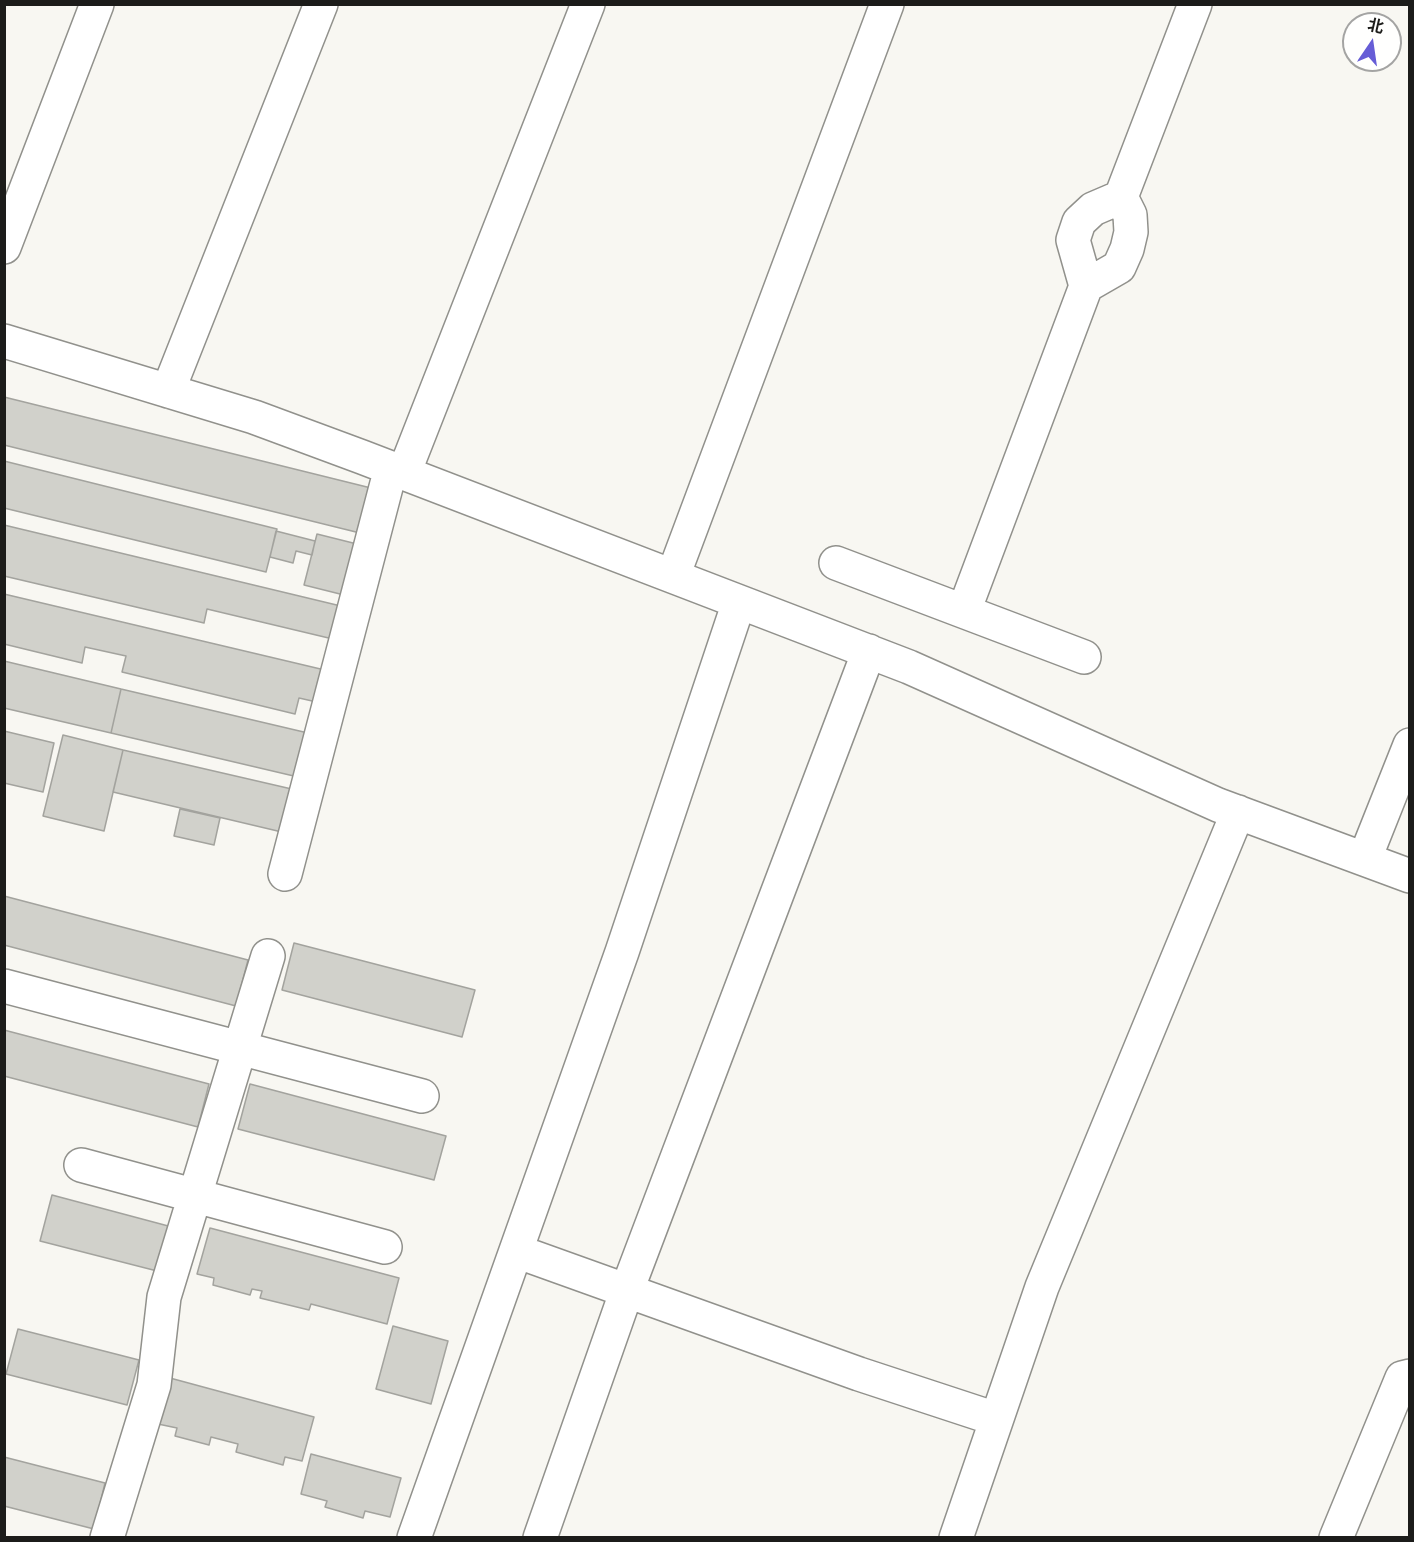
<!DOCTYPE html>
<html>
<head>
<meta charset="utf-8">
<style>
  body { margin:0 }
  #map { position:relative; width:1414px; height:1542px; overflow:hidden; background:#f8f7f2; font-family:"Nunito Sans","Noto Sans SC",sans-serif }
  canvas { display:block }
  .frame { position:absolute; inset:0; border:6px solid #1c1c1a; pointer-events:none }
  .north { position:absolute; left:1342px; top:12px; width:60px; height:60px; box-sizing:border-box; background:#fffffe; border:2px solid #a4a4a3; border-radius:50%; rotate:13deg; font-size:16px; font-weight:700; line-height:24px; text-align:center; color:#1c1c1a }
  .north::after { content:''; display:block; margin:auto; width:21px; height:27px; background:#665dd6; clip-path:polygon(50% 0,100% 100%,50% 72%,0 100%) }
</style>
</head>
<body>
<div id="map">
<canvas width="1414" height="1542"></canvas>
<div class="frame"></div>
<div class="north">北</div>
</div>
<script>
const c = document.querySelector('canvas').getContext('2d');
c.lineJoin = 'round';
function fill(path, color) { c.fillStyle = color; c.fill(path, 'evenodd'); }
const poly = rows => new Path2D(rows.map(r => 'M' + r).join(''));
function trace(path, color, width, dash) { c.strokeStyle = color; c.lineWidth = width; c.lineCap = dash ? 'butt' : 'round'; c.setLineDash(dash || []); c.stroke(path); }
const building = poly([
  [4,397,371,488,360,533,4,445,4,397],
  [4,461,277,529,266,572,4,508,4,461],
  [4,525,345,607,337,640,207,609,204,623,4,576,4,525],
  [276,531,315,541,312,555,296,551,293,563,270,557,276,531],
  [317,534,357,544,344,595,304,585,317,534],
  [4,594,329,671,321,703,299,698,295,714,122,672,126,656,85,647,82,663,4,644,4,594],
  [4,661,121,689,111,733,4,708,4,661],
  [121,689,308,733,298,777,111,733,121,689],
  [4,731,54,743,43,792,4,783,4,731],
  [63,735,123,750,104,831,43,816,63,735],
  [123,750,296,790,286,833,113,792,123,750],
  [180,809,220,818,214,845,174,836,180,809],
  [4,896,248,960,236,1006,4,945,4,896],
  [294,943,475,990,462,1037,282,990,294,943],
  [4,1030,209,1084,198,1127,4,1076,4,1030],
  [250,1084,446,1136,434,1180,238,1129,250,1084],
  [52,1195,172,1227,161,1272,40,1241,52,1195],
  [210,1228,399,1278,387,1324,311,1304,309,1310,260,1298,262,1291,252,1289,250,1295,213,1285,214,1278,197,1274,210,1228],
  [393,1326,448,1341,431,1404,376,1389,393,1326],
  [18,1329,139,1360,127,1405,6,1374,18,1329],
  [170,1378,314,1417,302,1461,285,1457,283,1465,236,1452,238,1444,211,1437,209,1445,175,1436,177,1428,158,1424,170,1378],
  [311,1454,401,1478,390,1517,365,1511,363,1518,325,1507,327,1501,301,1494,311,1454],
  [4,1457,105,1483,94,1529,4,1506,4,1457]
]);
fill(building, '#d1d1cb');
trace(building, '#a3a39e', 1.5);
const minor = poly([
  [4,247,97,4],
  [1086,286,1119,267,1127,249,1131,232,1130,215,1121,197,1195,4],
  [4,341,254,417,362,457,909,667,1218,805,1410,876],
  [168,391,321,4],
  [404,473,588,4],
  [836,563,1084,657],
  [673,576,887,4],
  [964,611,1086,286,1073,240,1079,222,1093,209,1121,197],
  [1365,858,1410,745],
  [285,874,391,468],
  [4,986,422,1096],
  [81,1165,385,1247],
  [516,1251,859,1374,996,1419],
  [107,1538,154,1385,164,1297,268,956],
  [414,1538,622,952,739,602],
  [540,1538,627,1290,869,651],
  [956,1538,1042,1287,1238,812],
  [1336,1538,1402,1378,1410,1376]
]);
trace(minor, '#91918c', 36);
trace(minor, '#fff', 33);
</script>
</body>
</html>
